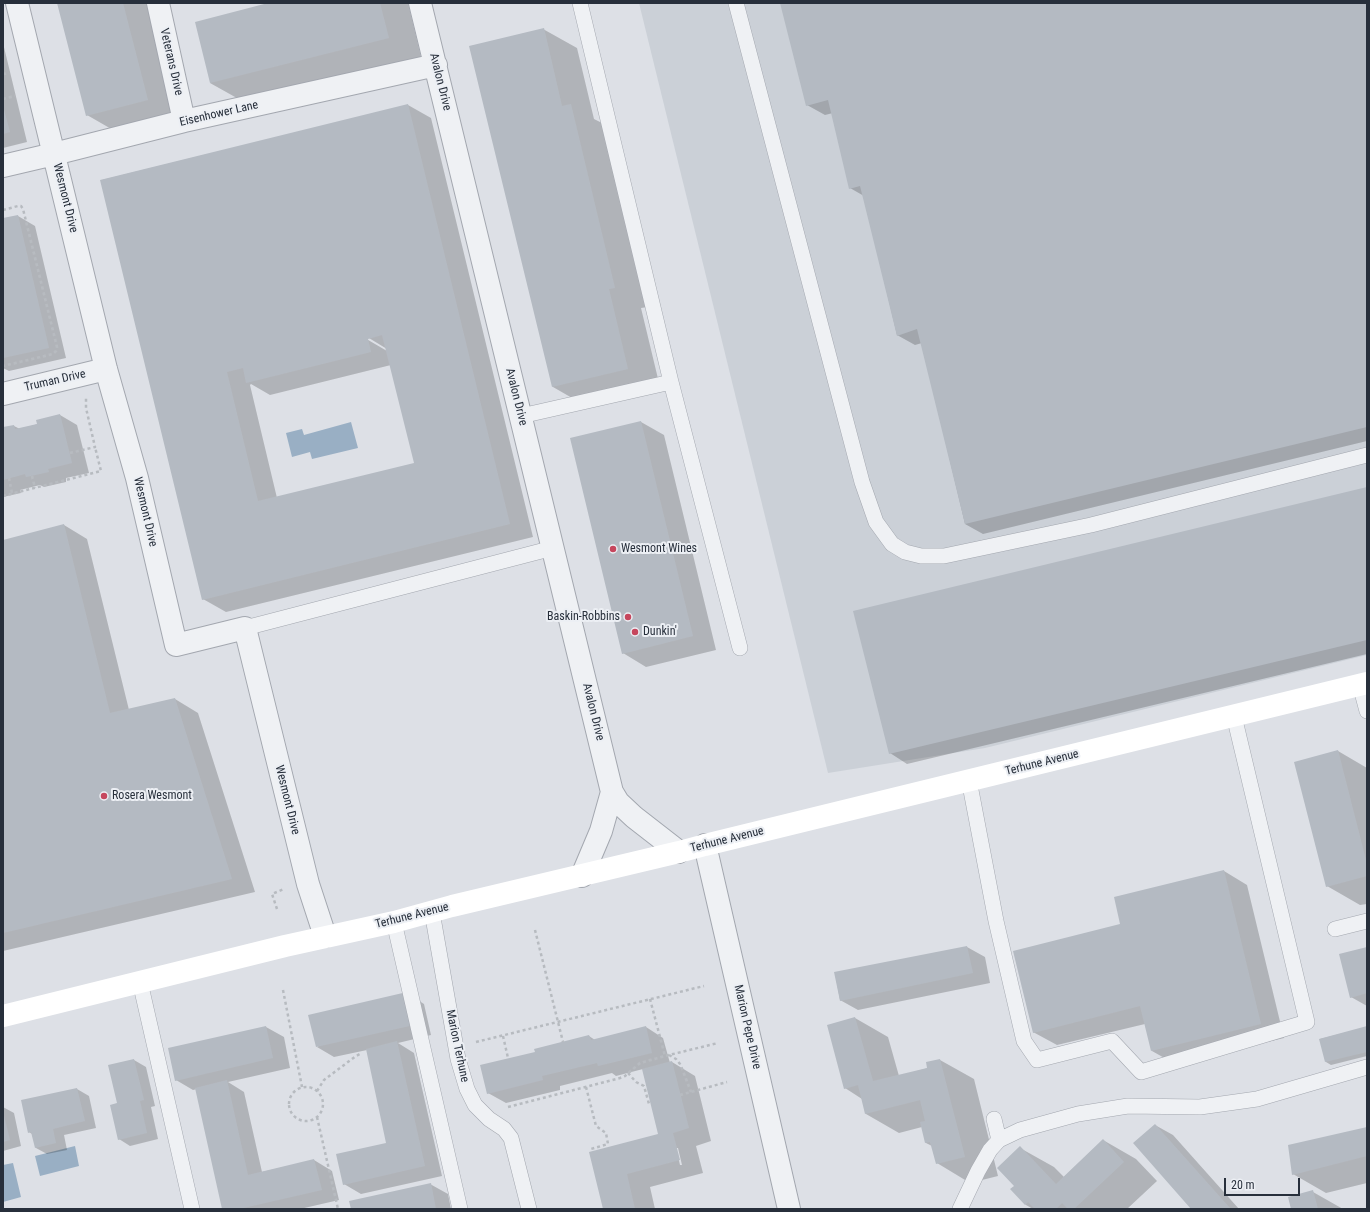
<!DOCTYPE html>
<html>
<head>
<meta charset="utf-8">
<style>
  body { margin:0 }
  #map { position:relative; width:1370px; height:1212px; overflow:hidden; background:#dde0e6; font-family:"Roboto Condensed",sans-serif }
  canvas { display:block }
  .frame { position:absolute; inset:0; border:4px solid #272f3b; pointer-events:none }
  .scale { position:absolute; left:1224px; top:1178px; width:76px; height:18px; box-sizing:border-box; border:2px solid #272f3b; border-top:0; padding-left:5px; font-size:12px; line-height:14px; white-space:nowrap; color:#272f3b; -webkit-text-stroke:3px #eceff4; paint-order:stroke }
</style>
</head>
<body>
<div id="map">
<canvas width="1370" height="1212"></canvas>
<div class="frame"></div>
<div class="scale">20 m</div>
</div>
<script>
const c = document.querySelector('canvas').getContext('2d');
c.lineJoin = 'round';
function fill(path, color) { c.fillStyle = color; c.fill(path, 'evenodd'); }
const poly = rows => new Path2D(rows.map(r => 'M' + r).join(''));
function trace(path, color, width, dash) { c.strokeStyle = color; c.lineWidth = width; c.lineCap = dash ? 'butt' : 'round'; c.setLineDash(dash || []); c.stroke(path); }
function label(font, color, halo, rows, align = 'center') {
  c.font = font + ' "Roboto Condensed",sans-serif'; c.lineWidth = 4; c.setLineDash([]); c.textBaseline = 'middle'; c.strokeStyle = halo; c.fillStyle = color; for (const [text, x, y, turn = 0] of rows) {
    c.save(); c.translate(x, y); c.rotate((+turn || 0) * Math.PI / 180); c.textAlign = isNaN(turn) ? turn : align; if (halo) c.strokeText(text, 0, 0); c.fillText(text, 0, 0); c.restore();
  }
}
fill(poly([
  [639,3,1367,3,1367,655,985,748,828,773]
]), '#cbd0d7');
fill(poly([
  [351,422,358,448,312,459,310,452,292,457,286,433,302,429,304,435],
  [75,1146,79,1166,40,1176,35,1156],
  [13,1163,21,1197,3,1202,3,1165]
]), '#99afc4');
fill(poly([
  [58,3,151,3,180,119,120,134,87,115],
  [273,3,408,3,421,57,244,102,210,83],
  [781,3,1367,3,1367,441,983,534,965,524,922,343,915,345,897,335,864,196,850,188,833,113,825,115,807,105],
  [543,29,577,48,594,119,604,124,648,307,641,308,660,387,586,406,553,387],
  [3,43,27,142,3,148],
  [408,105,431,118,533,537,226,612,203,599,102,180],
  [364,335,387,349,387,351,363,337],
  [391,365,415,464,277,498,250,385,251,384,270,395],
  [18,216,35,226,66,358,9,371,3,368,3,219],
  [60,415,77,425,89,473,66,478,66,482,44,487,40,485,20,490,21,493,3,497,3,428,14,426,20,429,38,424],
  [641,422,664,435,716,650,646,667,623,653],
  [1367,488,1367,654,907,764,890,753],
  [64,525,87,539,129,710,175,699,198,713,255,892,3,951,3,541],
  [1338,751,1367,768,1367,904,1360,905,1327,886],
  [1224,871,1247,885,1284,1038,1175,1064,1152,1051,1145,1024,1057,1045,1033,1032,1121,925],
  [967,947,985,957,990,983,858,1010,840,1000,835,973],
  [1367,948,1367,1006,1351,997],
  [407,993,424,1004,431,1035,398,1043,414,1053,442,1176,361,1194,344,1184,387,1143,367,1050,334,1057,317,1047],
  [855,1018,888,1037,899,1076,928,1068,927,1063,940,1060,974,1079,998,1176,970,1183,937,1163,932,1146,926,1143,922,1127,899,1133,866,1114,862,1099,845,1088],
  [266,1027,284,1037,290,1068,228,1082,244,1092,262,1172,314,1160,332,1171,339,1200,300,1209,223,1209,197,1089,193,1090,176,1080],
  [646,1027,663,1038,670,1063,672,1062,695,1076,711,1141,696,1146,703,1173,650,1187,655,1209,604,1209,590,1153,660,1135,643,1069,616,1076,612,1073,560,1086,560,1090,506,1103,488,1093,536,1052,589,1036,595,1040],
  [676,1148,678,1148,682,1165,680,1165],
  [1367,1027,1367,1056,1331,1065,1326,1062,1320,1039],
  [134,1060,146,1067,155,1106,151,1107,158,1139,130,1146,119,1139,118,1104],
  [77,1089,89,1096,96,1128,64,1135,67,1150,47,1154,36,1148,32,1134,29,1132],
  [3,1107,14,1113,21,1146,3,1151],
  [1155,1125,1173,1135,1239,1209,1193,1209],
  [1367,1128,1367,1183,1326,1193,1293,1174],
  [1103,1140,1136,1159,1157,1181,1127,1209,1033,1209,1026,1205,1011,1189,1015,1186,1020,1148,1054,1167,1064,1177],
  [430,1184,448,1194,451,1209,352,1209],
  [1313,1192,1343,1209,1292,1209]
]), '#0003');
fill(poly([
  [57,3,123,3,148,100,86,116],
  [268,3,380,3,389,38,210,83,195,22],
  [780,3,1367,3,1367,427,965,524,917,329,897,336,860,186,849,189,828,100,806,106],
  [544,28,562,106,571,104,615,288,609,289,628,369,552,387,469,46],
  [408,104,510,524,202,600,100,180],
  [382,335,414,463,258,501,227,372,243,368,246,383,371,352,368,339],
  [3,106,10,132,3,134],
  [18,215,49,348,3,358,3,218],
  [60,414,72,463,48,469,49,472,26,477,25,474,3,480,3,427,14,425,15,429,37,424,36,420],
  [641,421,693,636,622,654,570,438],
  [1367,487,1367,640,889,754,853,611],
  [64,524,110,713,175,698,232,879,3,933,3,540],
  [1338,750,1367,864,1367,876,1326,887,1294,762],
  [1224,870,1261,1024,1151,1051,1140,1006,1033,1033,1013,951,1120,924,1114,897],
  [967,946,973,973,840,1001,834,972],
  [1367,947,1367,993,1350,998,1339,954],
  [407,992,414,1025,316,1047,308,1015],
  [855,1017,873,1081,927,1068,926,1062,940,1059,965,1157,936,1164,930,1142,925,1143,920,1122,925,1121,920,1100,865,1114,858,1085,844,1089,827,1025],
  [266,1026,273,1058,175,1081,168,1048],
  [646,1026,652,1053,598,1066,597,1063,542,1076,543,1080,487,1094,480,1065,535,1052,534,1049,589,1035,591,1040],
  [1367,1026,1367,1052,1325,1062,1319,1039],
  [397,1041,425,1166,343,1185,336,1154,386,1143,366,1049],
  [134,1059,144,1100,140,1101,147,1133,118,1140,110,1105,117,1103,108,1065],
  [672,1061,689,1128,673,1133,680,1160,627,1174,635,1209,603,1209,589,1152,658,1134,642,1069],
  [227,1080,248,1175,314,1159,322,1190,239,1209,222,1209,195,1088],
  [77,1088,85,1121,53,1129,56,1143,35,1148,31,1132,28,1133,21,1100],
  [3,1112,10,1140,3,1142],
  [1155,1124,1230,1208,1229,1209,1191,1209,1133,1143],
  [1367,1127,1367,1156,1292,1175,1288,1145],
  [1103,1139,1124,1162,1074,1209,1068,1209,1062,1203,1056,1209,1035,1209,1028,1202,1025,1205,1010,1189,1014,1186,997,1168,1020,1146,1056,1184],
  [431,1183,436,1209,351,1209,349,1201],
  [1313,1190,1318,1209,1291,1209,1288,1197]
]), '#b4bac2');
const lane = poly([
  [580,3,671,382],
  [736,3,862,482,876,522,892,544,905,552,921,556,944,556,1091,525,1367,455],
  [521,416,671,382,740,648],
  [245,628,553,548],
  [1360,685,1367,711],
  [969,780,996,921,1024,1041,1037,1060,1112,1041,1141,1072,1307,1022,1234,716],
  [432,912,458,1059,467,1089,475,1105,489,1119,504,1129,511,1138,529,1209],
  [394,922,460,1209],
  [1335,929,1367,921],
  [140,982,192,1209],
  [994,1119,999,1140],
  [960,1209,978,1171,990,1150,999,1140,1020,1130,1078,1114,1128,1106,1200,1107,1257,1099,1367,1067]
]);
const street = poly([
  [17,3,106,369,137,478,176,645,245,628,308,884,325,936],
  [158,3,184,121],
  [420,3,612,792,618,802,634,817,679,852],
  [3,166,54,154,184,121,436,65],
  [3,394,106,369],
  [705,845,789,1209],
  [582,876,601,831,612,792]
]);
trace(lane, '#a3a7af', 16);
trace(street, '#a3a7af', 24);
trace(poly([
  [3,74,9,73],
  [3,99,15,96],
  [3,210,18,206,21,206,23,209,57,347,56,351,53,354,3,366],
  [70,453,95,447,86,408,86,398],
  [32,476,35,488],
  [9,478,12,493],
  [3,496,101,471,95,447],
  [277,909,272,894,284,889],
  [535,930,563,1042],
  [283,990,302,1087],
  [650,999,665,1056,718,1043],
  [503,1036,508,1058],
  [476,1042,704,986],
  [669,1055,676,1059,680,1064,683,1071,691,1092],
  [628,1073,636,1082,644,1086,649,1104],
  '289 1104a17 17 0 1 1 34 0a17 17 0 1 1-34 0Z',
  [586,1087,596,1126,606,1133,608,1144,591,1149],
  [317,1091,324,1080,356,1056,360,1054],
  [680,1095,727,1082],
  [508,1107,620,1078,625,1076,640,1063,665,1056],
  [317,1117,338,1209]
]), '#b7bbc0', 2.5, [3, 3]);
trace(lane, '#eff1f4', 15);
trace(street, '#eff1f4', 22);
trace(poly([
  [3,1016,285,946,394,922,452,906,679,852,705,845,1367,683]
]), '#fff', 22);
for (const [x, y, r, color] of [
  [613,549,4,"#c6465d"],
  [628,617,4,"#c6465d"],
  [635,632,4,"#c6465d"],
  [104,796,4,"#c6465d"]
]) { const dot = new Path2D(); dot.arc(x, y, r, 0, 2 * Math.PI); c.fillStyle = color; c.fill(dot); trace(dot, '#eceff4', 1.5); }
label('12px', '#272f3b', '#eceff4', [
  ["Veterans Drive",171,62,77],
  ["Avalon Drive",440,82,76],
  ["Eisenhower Lane",219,114,-13],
  ["Wesmont Drive",65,198,76],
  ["Truman Drive",55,381,-13],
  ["Avalon Drive",516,397,76],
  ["Wesmont Drive",145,512,77],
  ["Avalon Drive",593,712,76],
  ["Terhune Avenue",1042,763,-14],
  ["Wesmont Drive",287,800,76],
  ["Terhune Avenue",727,840,-14],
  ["Terhune Avenue",412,916,-14],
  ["Marion Pepe Drive",747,1027,77],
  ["Marion Terhune",457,1046,78]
]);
label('12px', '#272f3b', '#eceff4', [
  ["Wesmont Wines",621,549],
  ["Baskin-Robbins",620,617,"right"],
  ["Dunkin'",643,632],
  ["Rosera Wesmont",112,796]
], 'left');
</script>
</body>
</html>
